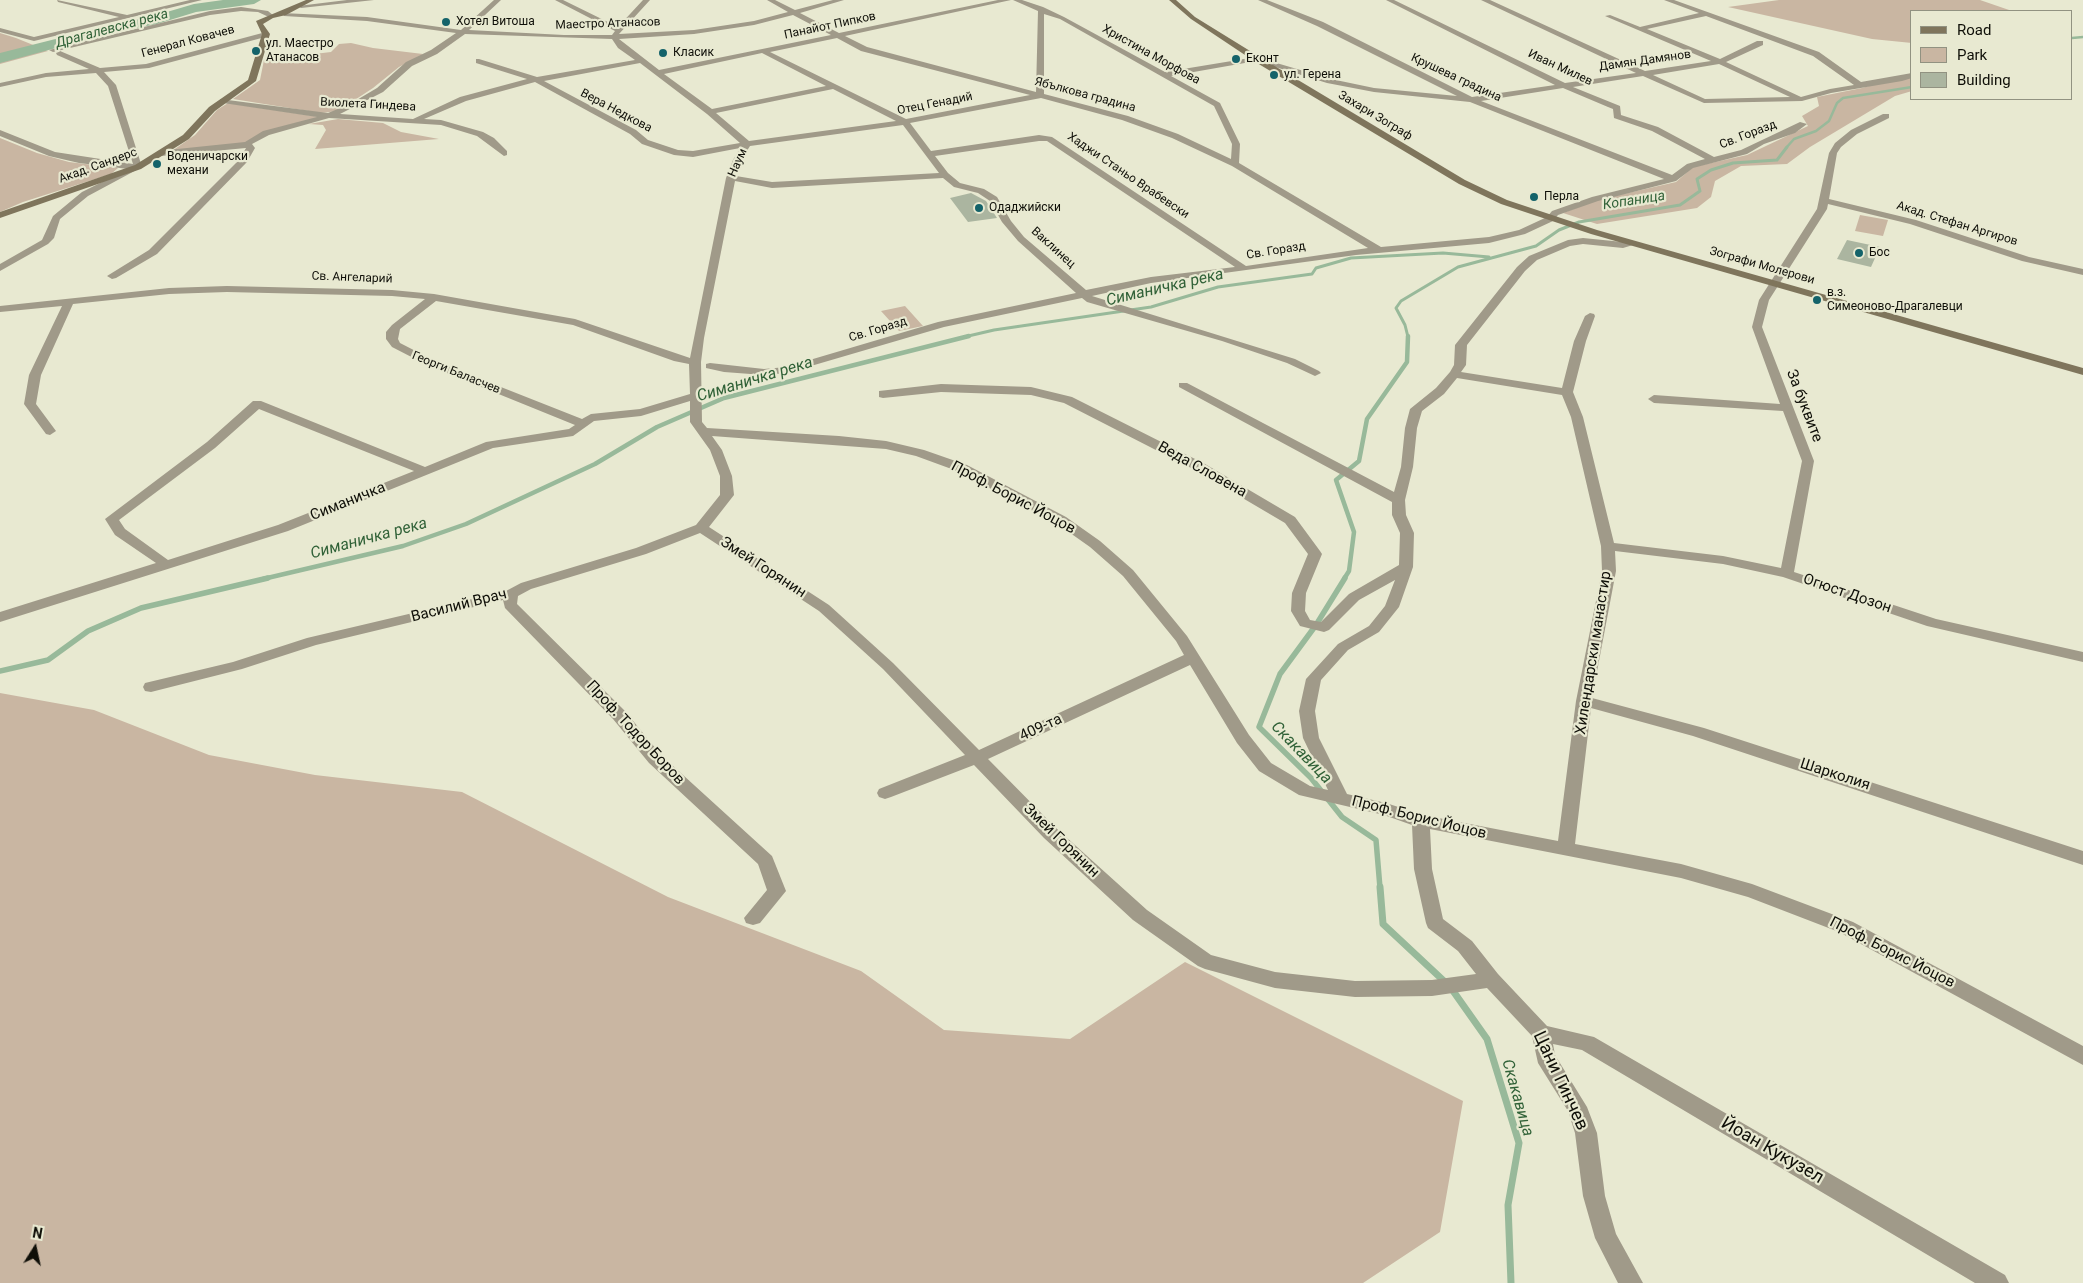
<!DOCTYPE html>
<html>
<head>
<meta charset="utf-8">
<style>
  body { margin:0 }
  #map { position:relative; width:2083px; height:1283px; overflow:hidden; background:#e8e9d1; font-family:Roboto,sans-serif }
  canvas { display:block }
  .legend { position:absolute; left:1910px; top:10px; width:162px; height:90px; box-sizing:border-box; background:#e8e9d1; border:1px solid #919281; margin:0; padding:6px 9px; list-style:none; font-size:15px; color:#0f0f08 }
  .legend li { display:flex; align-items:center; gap:10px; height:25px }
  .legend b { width:25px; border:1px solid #919281 }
  .north { position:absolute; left:10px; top:1223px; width:50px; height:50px; -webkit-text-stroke:4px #e8e9d1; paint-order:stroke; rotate:10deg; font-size:14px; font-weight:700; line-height:20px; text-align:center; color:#0f0f08 }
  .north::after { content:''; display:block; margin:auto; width:18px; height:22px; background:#0f0f08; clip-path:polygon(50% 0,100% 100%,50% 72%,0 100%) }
</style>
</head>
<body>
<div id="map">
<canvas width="2083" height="1283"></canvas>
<ul class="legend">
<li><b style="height:6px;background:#7f755c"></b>Road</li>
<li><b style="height:14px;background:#c9b6a2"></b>Park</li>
<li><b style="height:14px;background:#abb5a0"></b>Building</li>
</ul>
<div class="north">N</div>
</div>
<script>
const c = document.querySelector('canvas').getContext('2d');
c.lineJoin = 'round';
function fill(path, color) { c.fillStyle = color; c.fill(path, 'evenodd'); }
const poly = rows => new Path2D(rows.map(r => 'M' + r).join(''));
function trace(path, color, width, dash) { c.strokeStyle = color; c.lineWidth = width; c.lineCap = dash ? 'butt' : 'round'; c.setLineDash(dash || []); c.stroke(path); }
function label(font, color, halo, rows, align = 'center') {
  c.font = font + ' Roboto,sans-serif'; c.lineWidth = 4.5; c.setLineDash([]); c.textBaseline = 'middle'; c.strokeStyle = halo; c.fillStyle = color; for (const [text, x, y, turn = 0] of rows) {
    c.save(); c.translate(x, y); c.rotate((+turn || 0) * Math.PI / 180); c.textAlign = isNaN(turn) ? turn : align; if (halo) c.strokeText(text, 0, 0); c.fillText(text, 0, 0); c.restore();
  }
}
fill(poly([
  [1779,0,1980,0,2012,11,1912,11,1912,43,1872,39,1728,7],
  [0,33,16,38,48,51,0,64],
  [351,43,373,48,423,54,399,67,373,88,338,111,321,113,233,99,260,80,264,60,331,52,339,44],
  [1912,73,1912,91,1895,96,1810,147,1787,164,1741,166,1715,181,1711,197,1697,208,1597,224,1563,213,1597,200,1676,182,1693,167,1747,155,1808,126,1802,116,1819,106,1817,97,1862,88],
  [228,103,320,117,281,127,249,144,172,151,195,135,217,110],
  [338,119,383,123,401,132,439,139,315,149,326,130,323,125,309,124],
  [0,138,37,153,69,162,118,168,111,174,23,202,0,212],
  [1860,215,1888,220,1883,236,1855,231],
  [905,306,923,326,899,331,881,311],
  [0,693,94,710,209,755,315,775,462,792,668,897,861,971,944,1030,1070,1039,1185,962,1463,1101,1440,1232,1363,1283,0,1283]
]), '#c9b6a2');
trace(poly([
  [2072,38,2083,37],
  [1786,148,1794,139,1816,131,1829,121,1837,103,1843,98,1912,87]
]), '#98b99a', 2.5);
trace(poly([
  [964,337,994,330,1151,307,1218,287,1312,274,1316,268,1351,258,1443,253,1489,257],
  [1408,337,1405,325,1396,308,1401,301,1458,267,1536,246,1559,230,1579,222,1680,205,1700,191,1697,179,1711,170,1733,163,1777,160,1787,147]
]), '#98b99a', 3);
trace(poly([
  [263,579,403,546,466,524,595,464,657,427,724,398,969,336],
  [1344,579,1349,571,1354,532,1336,480,1359,461,1367,419,1407,362,1408,336]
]), '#98b99a', 4.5);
trace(poly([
  [1345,578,1316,625,1280,674,1259,727,1311,778,1342,817,1376,840,1380,888],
  [0,671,48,660,88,631,141,608,268,578]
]), '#98b99a', 5.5);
trace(poly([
  [1380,887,1383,924,1445,982],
  [1451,988,1487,1039,1519,1143,1508,1205,1511,1283]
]), '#98b99a', 7);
fill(poly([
  [223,0,261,0,254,4,196,12,157,24,116,32,0,63,0,53,115,24,150,17,194,4,223,0]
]), '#98b99a');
fill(poly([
  [971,193,986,201,997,218,968,222,950,198],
  [1847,240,1880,247,1871,267,1837,259]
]), '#abb5a0');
fill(poly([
  [57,0,127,15,190,0,202,0,34,41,0,32,0,28,34,37,119,17,58,2,57,0],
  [347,0,374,0,301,8,298,6,347,0],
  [494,0,501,0,469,30,564,35,612,35,615,31,555,0,563,0,618,27,643,0,650,0,619,34,694,30,754,21,788,12,767,0,775,0,795,10,833,0,844,0,800,13,839,33,998,0,1011,0,845,36,867,47,1036,92,1038,11,1013,0,1022,0,1043,7,1064,17,1165,72,1256,57,1331,79,1374,88,1457,96,1317,26,1258,0,1267,0,1323,22,1472,97,1555,85,1386,0,1394,0,1565,83,1636,73,1481,0,1490,0,1645,71,1711,61,1605,16,1610,15,1640,27,1699,13,1664,0,1674,0,1819,52,1861,82,1912,73,1912,78,1902,81,1831,93,1802,101,1704,103,1643,76,1573,87,1620,106,1621,115,1658,127,1714,157,1741,150,1800,122,1807,124,1795,133,1764,144,1747,154,1693,168,1676,181,1598,201,1558,215,1553,221,1525,234,1489,243,1356,255,1151,283,1092,296,1295,359,1319,371,1321,373,1315,376,1287,363,1222,341,1087,302,1082,298,944,327,787,373,764,375,724,372,706,368,706,364,710,363,764,369,786,367,938,322,1076,293,1018,241,1002,222,990,201,978,193,954,187,943,178,772,188,735,181,704,338,701,362,702,422,707,428,839,436,886,441,924,450,967,465,1066,517,1100,541,1133,570,1187,636,1249,735,1271,763,1310,786,1328,790,1303,738,1299,711,1306,679,1338,644,1369,626,1385,606,1395,580,1359,600,1329,630,1324,632,1300,626,1291,611,1292,593,1308,554,1285,523,1195,470,1064,403,1031,395,941,392,883,398,879,397,879,391,941,384,1031,387,1072,397,1205,464,1295,517,1320,551,1322,554,1306,593,1305,611,1310,620,1321,622,1349,594,1399,565,1400,533,1392,515,1392,502,1179,387,1179,383,1187,383,1394,492,1401,467,1405,428,1410,409,1436,388,1450,372,1454,365,1455,345,1517,267,1529,256,1568,240,1583,238,1623,242,1630,240,1633,241,1633,245,1623,248,1583,244,1570,246,1537,260,1525,271,1467,345,1466,365,1461,372,1562,388,1574,341,1585,316,1590,313,1594,314,1595,316,1586,341,1573,392,1583,417,1614,543,1723,556,1781,568,1802,461,1783,411,1654,403,1648,399,1654,395,1780,404,1752,327,1759,300,1817,209,1829,153,1835,143,1851,130,1883,114,1889,114,1889,118,1857,134,1841,147,1837,153,1829,199,1916,220,2029,257,2083,269,2083,275,2022,261,1910,224,1828,204,1827,209,1769,300,1762,327,1814,461,1794,572,1936,619,2083,652,2083,662,1927,626,1783,577,1723,564,1615,551,1616,571,1592,698,1704,728,2083,851,2083,865,1693,736,1591,708,1575,844,1681,864,1752,884,1853,922,2083,1046,2083,1065,1839,932,1748,897,1681,878,1430,829,1432,869,1443,919,1472,941,1498,974,1547,1026,1594,1037,2005,1275,2009,1283,1975,1283,1582,1050,1553,1044,1555,1055,1587,1107,1597,1133,1605,1196,1616,1234,1643,1283,1618,1283,1595,1238,1583,1196,1575,1133,1568,1111,1538,1063,1532,1036,1487,988,1432,996,1355,997,1275,988,1205,969,1198,966,1133,920,1044,838,974,765,891,797,885,799,879,797,877,793,879,789,965,755,883,669,819,611,700,533,646,554,531,589,518,596,517,604,625,711,661,755,772,856,786,891,760,923,753,925,746,923,744,918,767,890,758,864,649,763,613,719,505,608,503,600,316,645,242,669,151,692,145,691,143,687,145,683,233,662,307,638,506,591,521,583,636,548,696,525,720,495,720,476,710,450,690,422,690,401,641,416,594,421,573,436,493,448,288,531,0,622,0,612,156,563,115,535,105,519,207,442,253,401,261,401,425,467,486,442,569,429,575,425,427,365,392,347,386,339,386,332,392,325,425,299,392,296,227,292,169,294,73,304,41,375,36,404,56,431,50,435,46,434,24,404,29,375,62,306,0,312,0,306,169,288,227,286,392,290,434,294,575,319,690,358,726,178,733,160,740,148,693,157,674,155,642,144,630,134,535,82,466,101,424,119,441,120,483,132,494,138,507,151,507,155,504,156,477,136,441,125,329,118,269,135,252,144,255,148,247,162,157,254,116,278,112,279,107,276,149,250,240,159,246,148,161,156,157,153,158,151,245,142,263,131,317,117,223,103,220,103,220,99,328,113,350,104,377,88,406,62,431,50,456,33,367,21,284,16,282,13,367,17,461,30,494,0],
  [1044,14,1060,19,1214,106,1232,144,1231,159,1178,134,1128,116,1044,94,1044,14],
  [793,15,831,35,659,70,619,39,694,34,754,25,793,15],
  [1706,16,1813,56,1854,85,1830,89,1801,97,1726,62,1763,45,1763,41,1757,41,1720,59,1647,29,1706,16],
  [465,34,612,39,618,48,635,60,537,77,479,59,476,59,476,63,527,79,460,97,413,119,340,114,383,92,412,66,437,54,465,34],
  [837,38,861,51,1030,95,906,119,770,52,837,38],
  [762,53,826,86,712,109,664,74,762,53],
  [1256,61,1327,83,1374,92,1470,102,1664,179,1592,197,1552,211,1547,217,1519,230,1489,237,1381,247,1239,163,1240,144,1220,103,1171,76,1256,61],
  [640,63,707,114,740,143,693,151,678,150,648,140,636,130,544,81,640,63],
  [1719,64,1790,97,1705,99,1653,75,1719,64],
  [1563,88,1608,107,1613,109,1614,118,1652,131,1705,159,1687,164,1672,175,1481,101,1563,88],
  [833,89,896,121,749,141,716,113,833,89],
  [1041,98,1122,120,1172,138,1232,166,1368,248,1246,266,1052,137,1039,135,931,151,910,123,1041,98],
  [903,125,939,173,772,182,736,176,741,160,750,146,903,125],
  [1039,141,1047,141,1235,267,1151,277,1086,290,1024,237,1011,221,997,197,984,189,960,183,948,173,935,156,1039,141],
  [436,301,573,325,674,361,689,364,690,394,640,409,591,414,582,419,435,361,400,343,398,339,400,329,436,301],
  [1457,378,1562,395,1571,417,1601,546,1602,571,1576,701,1558,841,1423,815,1386,803,1347,794,1319,738,1315,711,1321,680,1348,650,1379,632,1399,607,1413,567,1414,533,1406,515,1405,500,1413,467,1417,428,1422,411,1444,394,1457,378],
  [259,409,414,471,278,525,168,560,125,529,119,520,215,448,259,409],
  [712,436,886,449,916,456,957,471,1056,523,1090,547,1123,576,1176,641,1184,655,979,750,893,663,829,605,709,527,734,495,732,476,722,450,712,436],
  [1190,665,1237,743,1259,771,1299,795,1384,815,1412,825,1414,869,1426,923,1428,928,1458,951,1476,974,1432,980,1355,981,1275,972,1211,955,1147,910,1056,828,988,759,1190,665],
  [241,7,268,11,274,16,271,18,258,12,241,11,210,15,53,52,49,50,210,11,241,7],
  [266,32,269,36,149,68,104,72,116,85,142,167,88,196,60,219,54,238,48,244,0,271,0,264,42,240,53,216,82,192,128,169,79,163,49,156,0,136,0,130,55,152,133,164,108,86,96,73,46,77,0,87,0,83,46,73,89,69,57,55,56,53,60,51,100,68,146,64,266,32]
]), '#a09a89');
fill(poly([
  [306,0,314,0,286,15,273,18,263,24,270,34,256,81,215,111,189,139,141,169,0,218,0,212,135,165,183,135,209,107,248,80,262,34,256,21,306,0],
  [1169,0,1176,0,1195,17,1263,59,1465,180,1507,200,1597,230,2083,368,2083,375,1591,234,1501,204,1459,184,1257,63,1191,19,1169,0]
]), '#7f755c');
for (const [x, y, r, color] of [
  [446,22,5,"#14636a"],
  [256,51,5,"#14636a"],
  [663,53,5,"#14636a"],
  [1236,59,5,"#14636a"],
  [1274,75,5,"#14636a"],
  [157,164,5,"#14636a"],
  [1534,197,5,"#14636a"],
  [979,208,5,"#14636a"],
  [1859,253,5,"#14636a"],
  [1817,300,5,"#14636a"]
]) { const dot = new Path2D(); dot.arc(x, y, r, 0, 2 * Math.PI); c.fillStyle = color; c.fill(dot); trace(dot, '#e8e9d1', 2); }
label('12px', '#0f0f08', '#e8e9d1', [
  ["Хотел Витоша",456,22],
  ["ул. Маестро",266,44],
  ["Атанасов",266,58],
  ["Класик",673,53],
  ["Еконт",1246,59],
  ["ул. Герена",1284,75],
  ["Воденичарски",167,157],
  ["механи",167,171],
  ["Перла",1544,197],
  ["Одаджийски",989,208],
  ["Бос",1869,253],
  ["в.з.",1827,293],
  ["Симеоново-Драгалевци",1827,307]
], 'left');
label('12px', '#0f0f08', '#e8e9d1', [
  ["Маестро Атанасов",608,24,-2],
  ["Панайот Пипков",830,26,-12],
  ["Генерал Ковачев",188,42,-15],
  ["Христина Морфова",1151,55,29],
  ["Дамян Дамянов",1645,61,-8],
  ["Иван Милев",1560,68,25],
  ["Крушева градина",1456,78,25],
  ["Ябълкова градина",1085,95,15],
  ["Отец Генадий",935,104,-11],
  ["Виолета Гиндева",368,105,3],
  ["Вера Недкова",616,111,28],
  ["Захари Зограф",1375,116,31],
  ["Св. Горазд",1748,135,-21],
  ["Наум",738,163,-66],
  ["Акад. Сандерс",98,166,-20],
  ["Хаджи Станьо Врабевски",1128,176,34],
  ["Акад. Стефан Аргиров",1957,224,17],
  ["Ваклинец",1053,248,42],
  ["Св. Горазд",1276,251,-9],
  ["Зографи Молерови",1762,266,16],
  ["Св. Ангеларий",352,278,2],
  ["Св. Горазд",878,330,-17],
  ["Георги Баласчев",456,373,22]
]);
label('italic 14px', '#306137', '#e8e9d1', [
  ["Драгалевска река",112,29,-15],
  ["Копаница",1634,201,-9]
]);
label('15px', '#0f0f08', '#e8e9d1', [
  ["За буквите",1804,406,69],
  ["Веда Словена",1202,470,29],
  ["Проф. Борис Йоцов",1013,498,28],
  ["Симаничка",348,502,-22],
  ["Змей Горянин",763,568,33],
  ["Огюст Дозон",1847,594,19],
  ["Василий Врач",459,606,-14],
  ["Хилендарски манастир",1594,653,-81],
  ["409-та",1041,728,-25],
  ["Проф. Тодор Боров",635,733,47],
  ["Шарколия",1835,775,18],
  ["Проф. Борис Йоцов",1419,818,14],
  ["Змей Горянин",1061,841,44],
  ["Проф. Борис Йоцов",1892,953,27]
]);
label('italic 16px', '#306137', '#e8e9d1', [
  ["Симаничка река",1165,288,-13],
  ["Симаничка река",755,380,-17],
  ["Симаничка река",369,539,-15],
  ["Скакавица",1301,753,46],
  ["Скакавица",1517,1098,74]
]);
label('18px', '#0f0f08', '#e8e9d1', [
  ["Цани Гинчев",1560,1081,65],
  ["Йоан Кукузел",1772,1151,30]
]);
</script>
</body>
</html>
